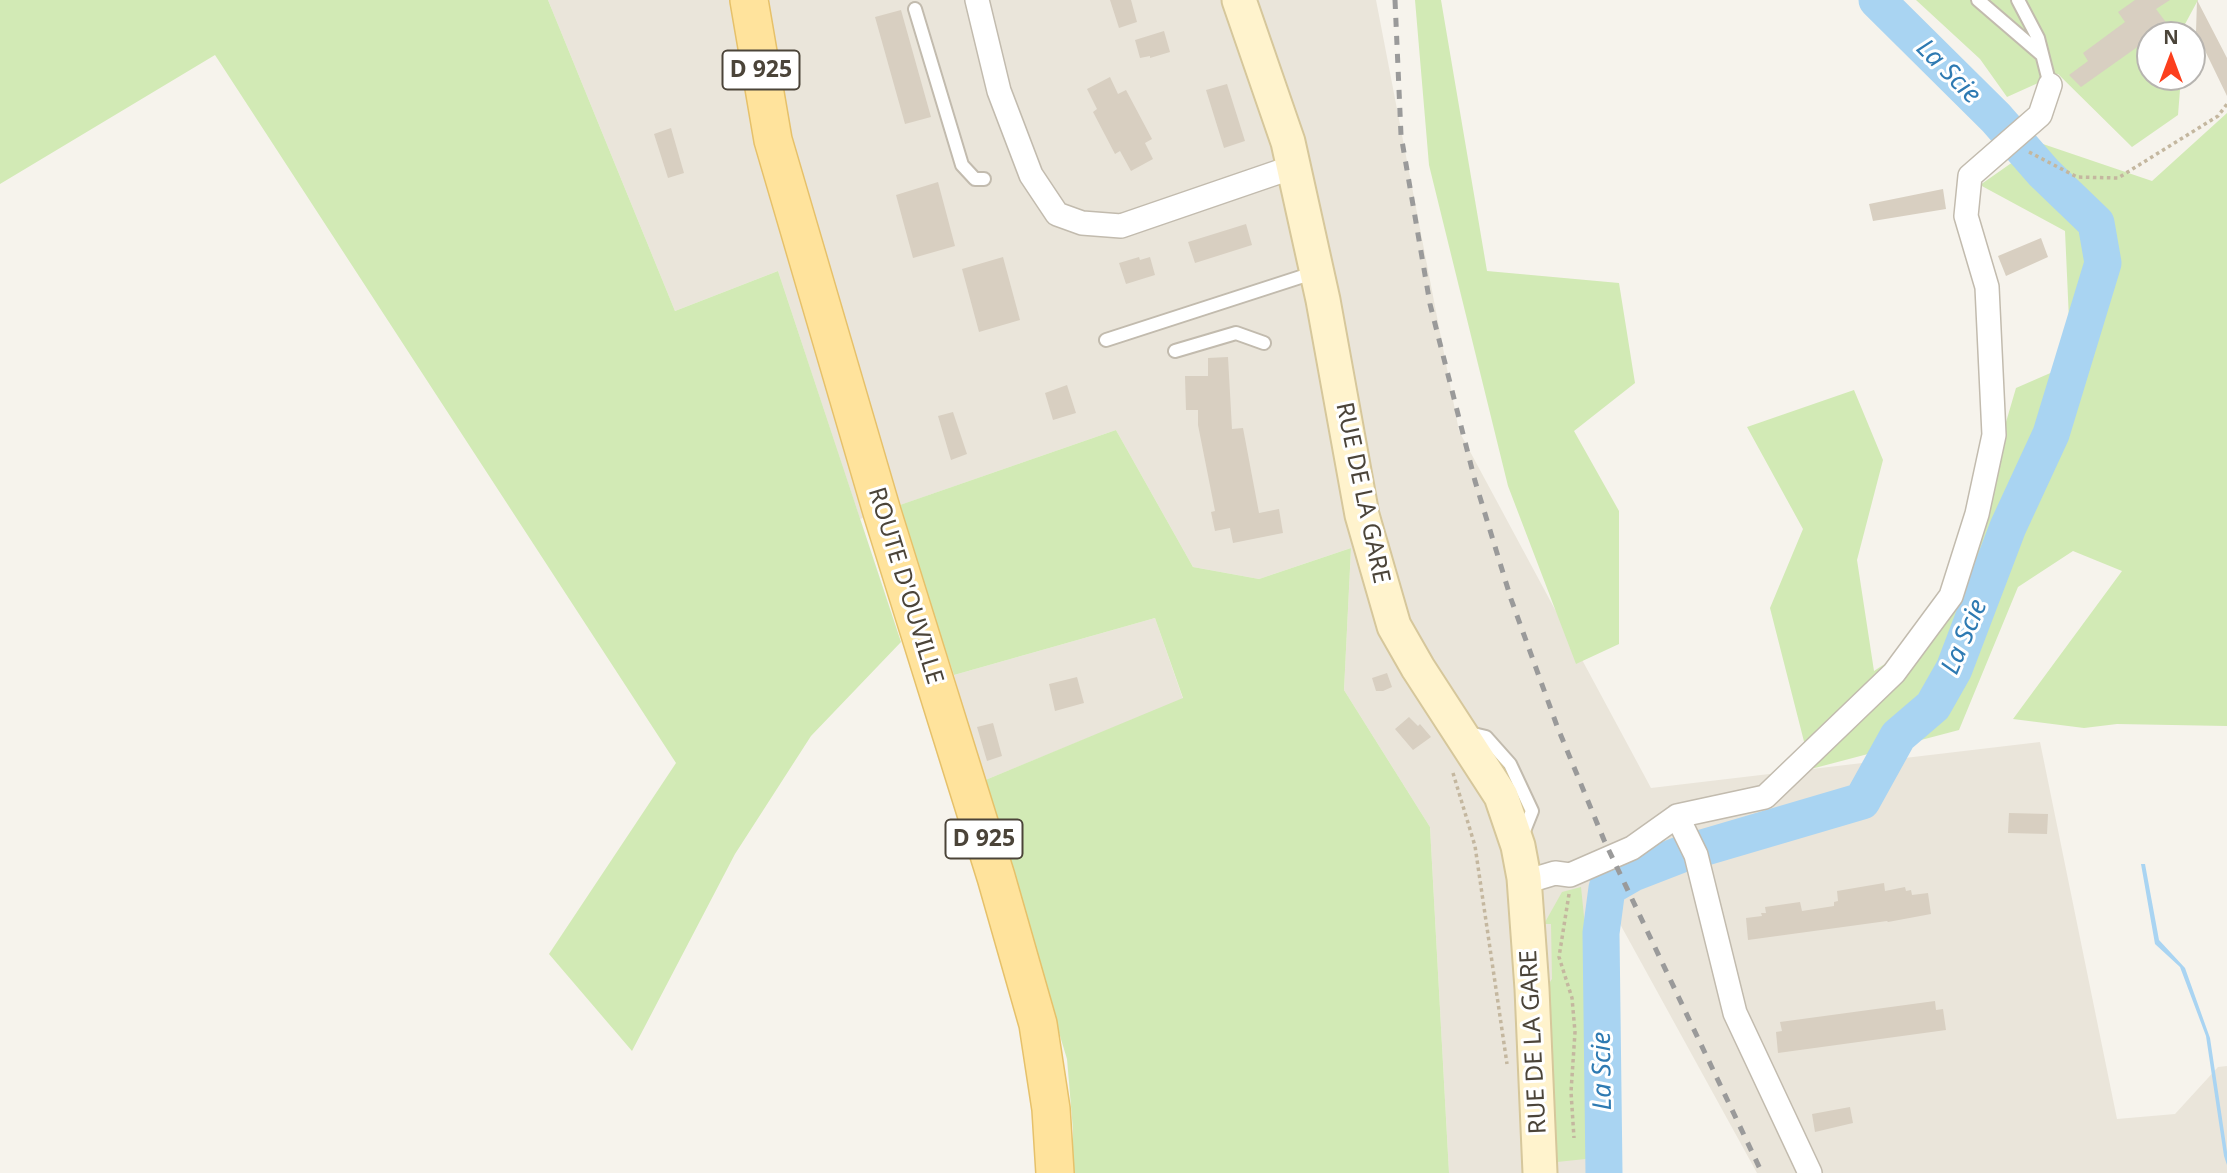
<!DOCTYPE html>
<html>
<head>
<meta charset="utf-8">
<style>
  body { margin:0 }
  #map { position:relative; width:2227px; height:1173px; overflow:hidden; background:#f6f3ec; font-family:"Noto Sans",sans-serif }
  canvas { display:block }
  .north { position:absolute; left:2136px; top:21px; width:70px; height:70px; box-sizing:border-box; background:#fff; border:2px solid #b7b4b0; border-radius:50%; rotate:0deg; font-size:19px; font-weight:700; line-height:28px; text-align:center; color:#4b4439 }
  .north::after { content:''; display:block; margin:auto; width:24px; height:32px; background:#fc3f1d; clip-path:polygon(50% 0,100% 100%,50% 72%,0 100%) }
</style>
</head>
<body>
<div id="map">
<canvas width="2227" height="1173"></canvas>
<div class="north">N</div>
</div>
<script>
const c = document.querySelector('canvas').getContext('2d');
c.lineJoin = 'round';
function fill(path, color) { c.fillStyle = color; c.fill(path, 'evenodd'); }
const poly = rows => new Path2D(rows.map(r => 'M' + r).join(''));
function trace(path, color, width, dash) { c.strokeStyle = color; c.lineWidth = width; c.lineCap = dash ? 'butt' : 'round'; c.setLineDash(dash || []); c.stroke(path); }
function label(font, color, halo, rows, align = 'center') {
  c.font = font + ' "Noto Sans",sans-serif'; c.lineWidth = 6; c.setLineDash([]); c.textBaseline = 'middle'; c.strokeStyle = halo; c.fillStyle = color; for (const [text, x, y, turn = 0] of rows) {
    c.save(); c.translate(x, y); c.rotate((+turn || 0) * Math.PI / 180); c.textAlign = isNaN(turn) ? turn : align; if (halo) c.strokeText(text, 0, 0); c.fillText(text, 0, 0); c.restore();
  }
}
fill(poly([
  [548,0,1376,0,1459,431,1651,788,2040,742,2117,1119,2175,1114,2218,1067,2227,1066,2227,1173,1757,1173,1620,924,1586,944,1610,1173,1449,1173,1430,827,1344,690,1351,548,1259,579,1193,567,1116,430,860,519,778,271,675,311],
  [1155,618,1183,699,983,781,954,675]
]), '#eae5da');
fill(poly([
  [0,0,548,0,675,311,778,271,901,642,811,736,735,854,632,1051,549,954,676,763,215,55,0,184],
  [1415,0,1441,0,1487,271,1619,283,1635,383,1574,431,1619,511,1619,644,1576,664,1508,486,1429,165],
  [1916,0,2198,0,2184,26,2183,35,2150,35,2150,77,2181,77,2178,115,2132,147,2058,74,2007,97,1980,59],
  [2227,113,2227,726,2117,724,2084,728,2013,719,2122,571,2073,551,2018,587,1959,730,1811,769,1770,608,1803,529,1747,427,1854,390,1883,460,1857,560,1874,671,1947,623,2016,388,2071,364,2065,231,1980,185,2040,143,2152,181],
  [1116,430,1193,567,1259,579,1351,548,1344,690,1430,827,1449,1173,1073,1173,1073,1130,1067,1059,983,781,1183,698,1155,618,954,675,897,506],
  [1581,887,1598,1054,1595,1158,1557,1162,1546,988,1552,979,1551,924,1544,924,1562,892]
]), '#d2eab5');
fill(poly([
  [2141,864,2145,864,2159,940,2185,968,2210,1038,2227,1152,2227,1165,2224,1156,2206,1036,2180,967,2155,944]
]), '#a9d4f2');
trace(poly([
  [1604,1173,1601,933,1607,888,1633,873,1682,854,1862,801,1898,736,1933,706,1954,669,2008,527,2051,434,2103,263,2096,223,2044,173,1996,118,1877,0]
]), '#a9d4f2', 37);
fill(poly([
  [1110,0,1131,0,1137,22,1119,28],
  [2135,0,2170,0,2156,9,2168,25,2154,35,2150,35,2150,38,2081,87,2069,75,2088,61,2083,53,2125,22,2118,12],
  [2197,0,2227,58,2227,96,2196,32],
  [901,10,931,117,905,124,875,17],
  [1164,31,1170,52,1150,58,1150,56,1140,58,1135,40],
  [1110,77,1118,94,1126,90,1152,139,1145,143,1153,159,1131,171,1120,151,1115,154,1093,112,1097,109,1087,89],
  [1227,84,1245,141,1224,148,1206,90],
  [671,128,684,173,668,178,654,134],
  [938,182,955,246,913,258,896,195],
  [1943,189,1946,209,1873,221,1869,204],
  [1246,224,1252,245,1195,263,1188,242],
  [2041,238,2048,257,2006,276,1998,256],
  [1003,257,1020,320,979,332,962,269],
  [1139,257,1140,260,1150,257,1155,275,1126,284,1119,263],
  [1228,357,1232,429,1243,428,1259,513,1279,509,1283,533,1233,543,1230,528,1215,531,1211,512,1215,511,1198,425,1198,410,1186,410,1185,376,1208,376,1208,358],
  [1067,385,1076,413,1053,420,1045,393],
  [953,412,967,454,951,460,938,416],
  [1387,673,1392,687,1383,691,1376,691,1372,678],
  [1077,677,1084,703,1055,711,1049,684],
  [1409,717,1418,726,1420,724,1431,737,1413,750,1395,729],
  [993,723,1002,756,987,761,977,727],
  [2009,813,2048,814,2047,834,2008,833],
  [1884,883,1885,891,1905,887,1906,891,1911,890,1912,895,1928,893,1931,914,1888,922,1887,921,1748,940,1746,918,1762,916,1761,913,1766,913,1765,907,1800,902,1802,911,1834,906,1834,902,1838,901,1837,891],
  [1935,1001,1936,1010,1943,1009,1946,1030,1778,1053,1776,1032,1782,1031,1780,1022],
  [1850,1107,1853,1123,1815,1132,1812,1114]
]), '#d8cfc1');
const lane = poly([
  [1978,0,2042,55],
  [2018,0,2038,38,2050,85],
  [915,9,962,165,975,179,984,179],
  [1106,340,1316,272],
  [1175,351,1236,333,1264,343],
  [1465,732,1486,737,1510,764,1532,811,1522,836]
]);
const street = poly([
  [977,0,999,91,1031,175,1057,214,1082,223,1121,226,1293,167],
  [1677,816,1696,855,1735,1013,1810,1173],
  [1524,878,1535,879,1555,873,1570,875,1632,848,1677,816,1765,797,1894,673,1951,596,1977,514,1994,435,1987,287,1966,216,1970,176,2040,115,2050,85]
]);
const secondary = poly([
  [1239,0,1288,142,1323,300,1362,515,1394,626,1418,668,1501,796,1518,846,1524,878,1532,989,1540,1173]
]);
const primary = poly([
  [749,0,773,140,882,512,996,877,1038,1024,1051,1109,1055,1173]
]);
trace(lane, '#c2bbae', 16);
trace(street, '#c2bbae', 26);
trace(secondary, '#d6c79b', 37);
trace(primary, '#e6c16a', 40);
trace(poly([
  [2029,152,2077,177,2118,178,2218,116,2227,104],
  [1453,773,1475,846,1507,1064],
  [1569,894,1559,957,1572,998,1575,1032,1571,1092,1574,1138]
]), '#c4b79f', 3.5, [3.5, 3.5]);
trace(lane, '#fff', 12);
trace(street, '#fff', 23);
trace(secondary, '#fff3cd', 33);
trace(primary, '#ffe39c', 37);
trace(poly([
  [1395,0,1401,135,1430,304,1475,481,1511,599,1557,726,1604,840,1762,1173]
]), '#9a9a9a', 5, [9, 9]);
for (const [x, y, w] of [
  [761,70,77],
  [984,839,77]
]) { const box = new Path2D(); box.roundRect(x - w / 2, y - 19.5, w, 39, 5); c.fillStyle = '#fff'; c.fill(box); trace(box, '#4b4439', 2); }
label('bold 23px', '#4b4439', null, [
  ["D 925",761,70],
  ["D 925",984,839]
]);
label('24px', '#4b4439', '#fff', [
  ["RUE DE LA GARE",1362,493,78],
  ["ROUTE D'OUVILLE",905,586,73],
  ["RUE DE LA GARE",1534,1042,-93]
]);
label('italic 26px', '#2e7ab2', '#fff', [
  ["La Scie",1948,72,45],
  ["La Scie",1965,637,-67],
  ["La Scie",1603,1071,-91]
]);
</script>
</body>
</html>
